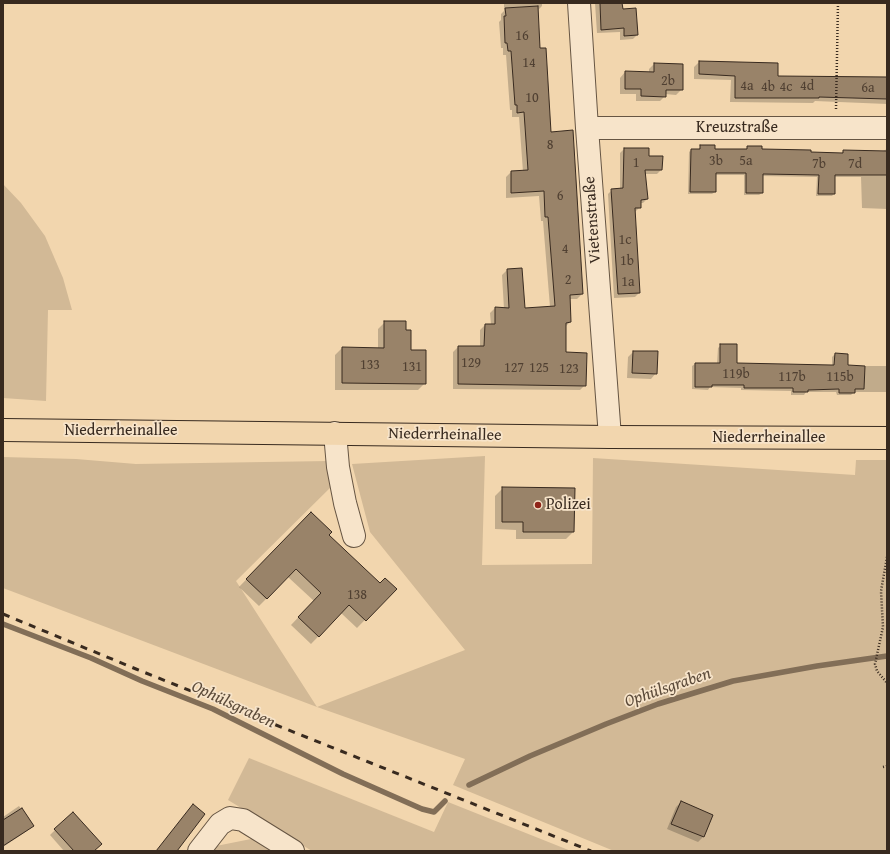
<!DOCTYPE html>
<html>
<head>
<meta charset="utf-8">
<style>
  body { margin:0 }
  #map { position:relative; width:890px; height:854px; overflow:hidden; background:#f2d6ae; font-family:"Gentium Book Plus",serif }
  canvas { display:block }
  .frame { position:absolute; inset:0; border:4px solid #382a1f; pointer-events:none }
</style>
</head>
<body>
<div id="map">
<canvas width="890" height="854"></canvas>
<div class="frame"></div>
</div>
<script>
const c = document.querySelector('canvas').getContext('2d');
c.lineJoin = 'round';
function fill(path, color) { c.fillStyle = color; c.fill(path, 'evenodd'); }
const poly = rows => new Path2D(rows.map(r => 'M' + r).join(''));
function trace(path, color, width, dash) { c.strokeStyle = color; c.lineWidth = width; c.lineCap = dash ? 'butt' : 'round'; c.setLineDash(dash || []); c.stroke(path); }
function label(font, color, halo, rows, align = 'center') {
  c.font = font + ' "Gentium Book Plus",serif'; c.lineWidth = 3.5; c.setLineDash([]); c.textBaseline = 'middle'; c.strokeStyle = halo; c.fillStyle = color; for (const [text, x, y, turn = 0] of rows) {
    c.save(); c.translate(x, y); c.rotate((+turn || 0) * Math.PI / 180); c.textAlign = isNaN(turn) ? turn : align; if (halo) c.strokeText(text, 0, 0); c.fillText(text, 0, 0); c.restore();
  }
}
fill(poly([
  [3,184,21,203,45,236,63,278,72,310,48,310,46,401,3,398],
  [485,456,482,565,592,564,593,458,855,475,856,460,887,460,887,851,614,851,453,785,465,759,317,707,3,588,3,457,76,459,136,464,329,461,332,486,236,581,317,707,465,650,370,532,352,464],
  [249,758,434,832,448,802,571,851,312,851,228,800],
  [256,838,279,851,208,851,211,847]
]), '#d2b996');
fill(poly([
  [504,3,542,3,542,6,537,11,539,49,550,133,582,294,577,299,569,299,570,322,565,327,565,353,585,385,580,390,453,389,453,352,458,347,480,347,480,330,485,325,491,325,490,313,495,308,504,309,502,275,507,270,521,269,524,309,550,307,543,221,541,221,539,196,506,198,506,177,511,172,523,172,519,117,512,117,512,110,510,110,506,55,503,55,503,48,501,48,499,22,501,20,501,14,504,11],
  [595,3,621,3,622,10,637,35,633,39,620,40,620,32,597,33],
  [699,62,777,77,887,78,887,104,815,101,813,103,730,102,731,80,694,79,694,67],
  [654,64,682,89,676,95,665,94,665,96,660,101,636,101,636,94,620,94,620,78,625,72,649,72,649,69],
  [701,146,714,150,745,150,748,147,761,150,810,153,841,154,843,151,881,152,887,149,887,209,862,208,861,177,834,177,834,194,832,196,816,196,817,177,762,176,762,193,759,195,744,195,744,175,715,175,715,192,712,194,688,194,689,152,691,150,698,150],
  [624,149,648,157,661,170,657,174,645,174,647,199,643,203,640,203,640,207,636,211,634,212,639,293,635,297,614,298,608,194,612,190,620,190,620,153],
  [385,322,405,331,410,351,425,383,418,390,335,390,335,355,342,348,378,348,378,329],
  [721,345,736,364,832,366,832,357,835,354,847,366,887,366,887,392,854,392,851,395,837,395,836,392,806,392,804,395,791,395,791,391,741,390,741,388,710,387,708,390,692,389,692,366,695,364,717,364,718,348],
  [633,352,656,373,651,379,627,378,628,357],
  [503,488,573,532,566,539,516,539,516,530,495,529,495,496],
  [311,513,328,535,380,584,395,589,357,628,341,613,311,644,291,625,314,601,288,577,259,606,239,587],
  [681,802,703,837,698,842,667,829,676,807],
  [19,806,33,826,27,831,3,847,3,817],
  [55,830,93,851,64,851,50,835]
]), '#0003');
trace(poly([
  [3,624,91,658,142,681,213,709,343,774,422,809,434,812,445,801],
  [469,785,530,756,606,724,658,704,733,681,817,666,887,656]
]), '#826e57', 5.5);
const building = poly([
  [600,3,622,3,623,9,636,8,638,35,624,36,624,28,601,30,600,3],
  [538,6,540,48,546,48,551,132,573,130,583,294,570,295,571,322,566,323,566,352,587,353,586,386,458,384,458,346,484,346,485,324,495,324,495,307,509,308,507,269,522,268,525,308,555,306,548,217,545,217,544,191,511,193,511,171,528,170,524,112,517,113,517,105,515,105,511,51,508,51,507,43,505,43,504,16,506,16,505,8,538,6],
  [699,61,778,63,778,76,887,77,887,99,819,97,819,98,735,98,735,76,699,74,699,61],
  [654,63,683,64,683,90,666,90,666,97,641,96,641,89,625,89,625,71,654,72,654,63],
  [700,145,715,145,715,149,747,149,747,146,762,146,762,149,811,150,811,152,843,153,843,150,887,151,887,175,835,175,835,194,818,194,819,175,763,174,763,193,746,193,746,173,716,173,716,192,690,192,691,149,700,149,700,145],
  [624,148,649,148,649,156,663,156,662,170,645,170,648,199,641,200,641,208,635,208,640,293,618,294,611,189,623,188,624,148],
  [384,321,406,321,406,330,411,330,411,350,426,350,426,384,342,383,342,347,384,348,384,321],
  [720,344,737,344,737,363,831,365,834,365,835,353,848,354,848,365,865,366,864,389,855,389,855,393,839,393,839,389,808,390,808,392,793,392,793,388,744,388,744,385,712,385,712,387,695,387,695,363,720,363,720,344],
  [633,351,658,351,657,374,632,373,633,351],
  [502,487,575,488,574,532,523,532,523,522,502,522,502,487],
  [311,512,332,532,329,535,380,583,385,578,397,589,366,621,349,605,319,637,298,617,321,593,296,569,267,599,246,579,311,512],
  [681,801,713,815,704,837,671,824,681,801],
  [193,804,205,814,177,851,156,851,193,804],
  [22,808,34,826,3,846,3,820,22,808],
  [73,812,102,844,94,851,74,851,54,829,73,812]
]);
fill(building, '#998369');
trace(building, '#382a1f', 1);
const minor = poly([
  [579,3,587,128,610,437],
  [587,128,887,128],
  [335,433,338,467,345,503,354,536],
  [199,851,220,824,230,818,243,820,293,851]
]);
const major = poly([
  [3,430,610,437,887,438]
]);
trace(minor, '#665543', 24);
trace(major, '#382a1f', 24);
trace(poly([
  [836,109,838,3],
  [887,557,881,591,883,627,875,664,877,671,887,683],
  [883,767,887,766]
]), '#382a1f', 2.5, [1, 2]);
trace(minor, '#f7e4ca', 22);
trace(major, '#f2d6ae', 22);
trace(poly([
  [3,614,136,669,591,851]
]), '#382a1f', 3, [7, 7]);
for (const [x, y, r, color] of [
  [538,505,4,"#8f2418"]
]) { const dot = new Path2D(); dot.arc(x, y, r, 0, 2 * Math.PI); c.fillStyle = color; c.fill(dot); trace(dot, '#f7e4ca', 1.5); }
label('14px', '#504032', null, [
  ["16",522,36],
  ["14",529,63],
  ["2b",668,81],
  ["4a",747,86],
  ["4d",807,86],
  ["4b",768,87],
  ["4c",786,87],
  ["6a",868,88],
  ["10",532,98],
  ["8",550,145],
  ["3b",716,161],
  ["5a",746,161],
  ["1",636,163],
  ["7b",819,164],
  ["7d",855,164],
  ["6",560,196],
  ["1c",625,240],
  ["4",565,249],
  ["1b",627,261],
  ["2",568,280],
  ["1a",628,282],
  ["129",471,363],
  ["133",370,365],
  ["131",412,367],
  ["127",514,368],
  ["125",539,368],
  ["123",569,369],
  ["119b",736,374],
  ["117b",792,377],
  ["115b",840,377],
  ["138",357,595]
]);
label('16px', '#382a1f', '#f7e4ca', [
  ["Kreuzstraße",737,128],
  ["Vietenstraße",593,220,-94],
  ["Niederrheinallee",121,431],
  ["Niederrheinallee",445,435,1],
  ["Niederrheinallee",769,438]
]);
label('16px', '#382a1f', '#f7e4ca', [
  ["Polizei",546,505]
], 'left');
label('italic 17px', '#5d4c3b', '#f7e4ca', [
  ["Ophülsgraben",668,688,-19],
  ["Ophülsgraben",233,705,25]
]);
</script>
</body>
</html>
